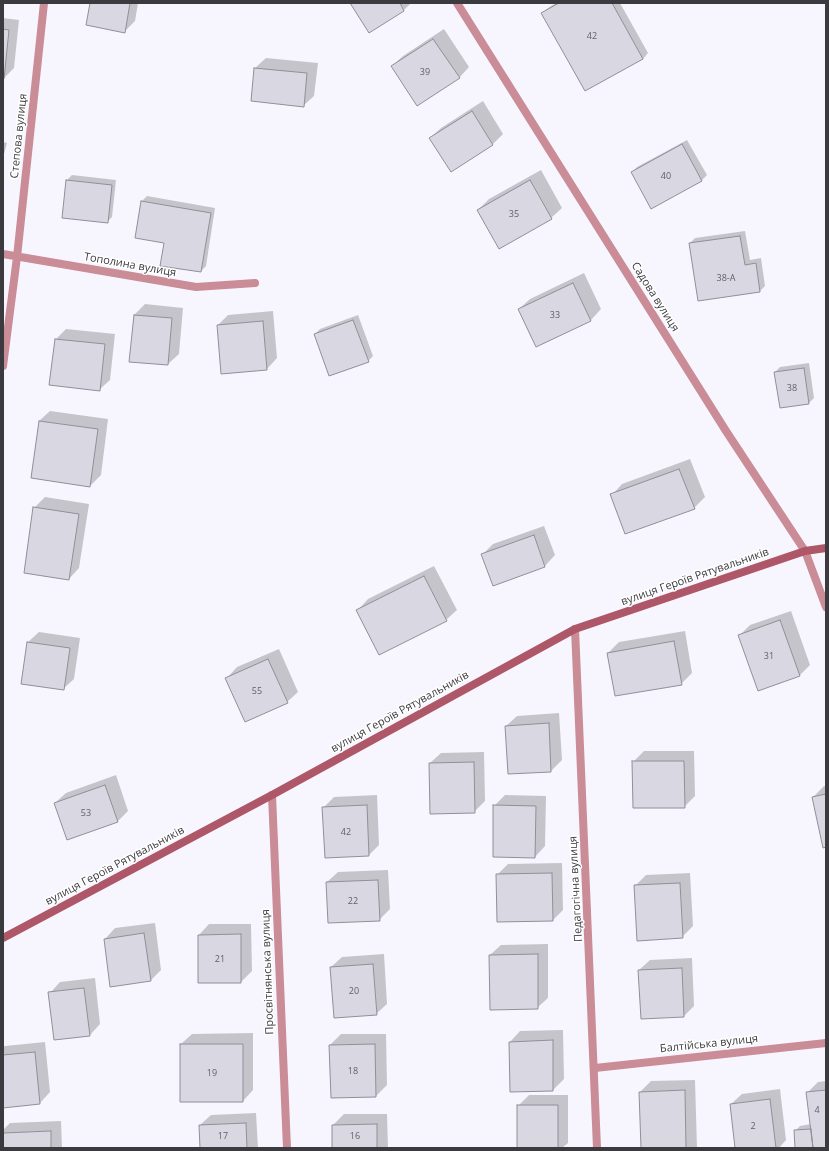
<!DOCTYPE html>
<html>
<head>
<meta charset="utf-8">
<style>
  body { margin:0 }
  #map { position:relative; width:829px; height:1151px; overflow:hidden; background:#f7f6fe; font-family:"Open Sans",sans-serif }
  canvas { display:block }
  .frame { position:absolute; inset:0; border:4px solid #3b3a3e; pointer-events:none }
</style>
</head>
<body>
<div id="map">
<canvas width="829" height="1151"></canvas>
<div class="frame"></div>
</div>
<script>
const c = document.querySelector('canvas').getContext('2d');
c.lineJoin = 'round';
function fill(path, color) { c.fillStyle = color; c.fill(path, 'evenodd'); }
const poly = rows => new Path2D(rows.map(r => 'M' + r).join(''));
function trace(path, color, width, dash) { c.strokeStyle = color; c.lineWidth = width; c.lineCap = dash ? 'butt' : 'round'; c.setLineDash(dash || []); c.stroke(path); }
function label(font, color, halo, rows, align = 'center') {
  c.font = font + ' "Open Sans",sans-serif'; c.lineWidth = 3; c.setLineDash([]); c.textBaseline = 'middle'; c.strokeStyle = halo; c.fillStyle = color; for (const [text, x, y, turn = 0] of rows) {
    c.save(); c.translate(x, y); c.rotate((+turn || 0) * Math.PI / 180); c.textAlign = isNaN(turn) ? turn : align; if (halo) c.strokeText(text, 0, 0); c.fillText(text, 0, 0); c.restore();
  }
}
fill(poly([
  [91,3,138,3,135,21,124,32],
  [351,3,411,3,404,10,369,32],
  [556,3,620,3,648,53,643,59,542,13,548,8],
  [3,18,19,20,14,68,4,78],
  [444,29,469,67,459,78,392,66,403,56],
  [266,58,318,63,314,96,303,106,255,68],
  [483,101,503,134,493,144,451,171,430,138,441,128],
  [687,140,707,175,702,180,652,208,632,172,637,167],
  [3,142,7,143,3,158],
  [541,170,562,208,551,218,478,210,489,199],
  [72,175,116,180,112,217,107,222,67,180],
  [147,196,215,208,206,266,201,271,165,242,142,201],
  [745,231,750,260,761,258,765,286,760,291,690,243,695,238],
  [584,273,601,309,591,320,537,346,519,309,530,299],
  [145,304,183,308,179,354,168,364,130,361,134,315],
  [273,311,277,358,267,369,218,325,228,315],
  [358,315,373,356,368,361,315,334,320,329],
  [66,329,115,334,110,380,99,390,56,339],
  [809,363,814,398,809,403,775,372,780,367],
  [50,411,108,419,101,475,90,486,39,421],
  [690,459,705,497,694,508,612,495,622,484],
  [45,497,89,504,79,568,69,579,34,508],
  [544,526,555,555,545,566,493,585,482,555,493,544],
  [434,566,457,610,446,620,358,610,368,599],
  [791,611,810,665,799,676,739,636,750,625],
  [685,631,692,673,681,684,608,653,619,642],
  [39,632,80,638,74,679,63,689,28,642],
  [279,649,298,692,287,702,227,678,237,667],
  [559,713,562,760,551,771,509,773,506,726,517,716],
  [644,751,694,751,695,796,684,807,633,762],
  [484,752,485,801,474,812,430,763,441,753],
  [116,775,128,811,118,821,55,803,66,793],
  [824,786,826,786,826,846,813,797],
  [377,795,379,845,369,855,323,808,334,797],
  [505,795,546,796,545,846,535,857,494,806],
  [562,863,563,910,553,920,497,875,508,864],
  [388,870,390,909,379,920,327,882,338,872],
  [690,873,693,926,682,937,635,886,646,875],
  [155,923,161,970,151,980,105,939,115,928],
  [209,924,251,924,252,971,241,982,199,982,199,935],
  [548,944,548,998,537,1008,490,955,501,945],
  [384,954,387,1004,376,1014,331,967,342,957],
  [692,958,694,1006,684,1016,639,970,650,960],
  [95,978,100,1024,90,1035,50,993,60,982],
  [563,1030,564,1079,553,1090,511,1091,510,1042,520,1031],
  [253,1033,253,1090,243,1101,181,1044,192,1034],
  [341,1034,386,1034,387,1085,376,1096,332,1097,330,1045],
  [45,1042,50,1092,40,1103,3,1107,3,1047,5,1046],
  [695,1080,697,1148,642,1148,640,1092,651,1081],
  [826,1081,826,1148,796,1148,795,1131,800,1126,811,1124,807,1093,818,1082],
  [780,1089,786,1140,779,1148,736,1148,731,1104,742,1094],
  [529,1095,568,1095,568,1143,562,1148,518,1148,518,1106],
  [256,1113,258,1148,201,1148,200,1125,211,1115],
  [344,1114,387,1114,388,1148,333,1148,333,1125],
  [61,1121,62,1148,3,1148,3,1130,10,1123]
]), '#0003');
const building = poly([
  [90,3,130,3,125,33,86,25,90,3],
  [350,3,400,3,404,11,369,33,350,3],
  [559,3,612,3,643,59,585,91,541,13,559,3],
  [3,29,9,30,4,79,3,79,3,29],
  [433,39,460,78,417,106,391,66,433,39],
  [254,68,307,73,304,107,251,101,254,68],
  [472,111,493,145,451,172,429,138,472,111],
  [682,144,702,181,651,209,631,172,682,144],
  [66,180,112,185,108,223,62,218,66,180],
  [530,180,552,219,499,249,477,210,530,180],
  [141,201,211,213,201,272,160,266,164,243,135,238,141,201],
  [740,236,745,265,756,263,760,292,698,301,689,243,740,236],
  [573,283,591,321,536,347,518,309,573,283],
  [134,315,172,318,168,365,129,362,134,315],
  [353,320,369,362,329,376,314,334,353,320],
  [263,321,267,370,221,374,217,325,263,321],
  [55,339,105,344,100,391,49,385,55,339],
  [804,368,809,404,780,408,774,372,804,368],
  [39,421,98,429,90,487,31,478,39,421],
  [679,469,695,509,625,534,610,494,679,469],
  [33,507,79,514,69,580,24,573,33,507],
  [534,535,545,567,493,586,481,554,534,535],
  [424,576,447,621,379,655,356,610,424,576],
  [780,620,800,676,758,691,738,635,780,620],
  [674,641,682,685,615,696,607,653,674,641],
  [27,642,70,648,64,690,21,684,27,642],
  [268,659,288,703,245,722,225,678,268,659],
  [549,723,551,772,508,774,505,726,549,723],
  [632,761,684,761,685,808,633,808,632,761],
  [474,762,475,813,430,814,429,763,474,762],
  [105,785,118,822,67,840,54,803,105,785],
  [826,794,826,847,823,848,812,797,826,794],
  [367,805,369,856,325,858,322,807,367,805],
  [493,805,536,806,535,858,493,857,493,805],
  [552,873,553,921,497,922,496,874,552,873],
  [378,880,380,921,328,923,326,882,378,880],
  [680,883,683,938,637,941,634,885,680,883],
  [144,933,151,981,110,987,104,939,144,933],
  [241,934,241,983,198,983,198,935,241,934],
  [538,954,538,1009,490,1010,489,955,538,954],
  [373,964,377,1015,334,1018,330,967,373,964],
  [682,968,684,1017,641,1019,638,970,682,968],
  [84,988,90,1036,54,1040,48,992,84,988],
  [553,1040,553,1091,510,1092,509,1042,553,1040],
  [180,1044,243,1044,243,1102,180,1102,180,1044],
  [375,1044,376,1097,331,1098,329,1045,375,1044],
  [35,1052,40,1104,3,1108,3,1055,35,1052],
  [685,1090,686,1148,641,1148,639,1092,685,1090],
  [826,1090,826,1148,813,1148,806,1092,826,1090],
  [770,1099,776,1148,735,1148,730,1104,770,1099],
  [517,1105,558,1105,558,1148,517,1148,517,1105],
  [246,1123,247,1148,200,1148,199,1125,246,1123],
  [377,1124,377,1148,332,1148,332,1125,377,1124],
  [811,1129,813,1148,795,1148,794,1130,811,1129],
  [51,1131,51,1148,3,1148,3,1133,51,1131]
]);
fill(building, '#d9d7e1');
trace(building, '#908e98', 1);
trace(poly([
  [457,3,726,431,805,551,826,607],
  [3,254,196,287,255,283],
  [3,366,17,257,44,3],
  [575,629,597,1148],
  [272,795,287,1148],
  [595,1068,826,1043]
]), '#ca8c96', 8);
trace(poly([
  [3,938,272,795,575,629,805,551,826,548]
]), '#ae5768', 8);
label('9px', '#626167', null, [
  ["42",592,36],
  ["39",425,72],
  ["40",666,176],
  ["35",514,214],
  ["38-А",726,278],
  ["33",555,315],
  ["38",792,388],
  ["31",769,656],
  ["55",257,691],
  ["53",86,813],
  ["42",346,832],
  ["22",353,901],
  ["21",220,959],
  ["20",354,991],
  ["18",353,1071],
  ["19",212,1073],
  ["4",817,1110],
  ["2",753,1126],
  ["17",223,1136],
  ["16",355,1136]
]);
label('11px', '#3b3a3e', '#fff', [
  ["Степова вулиця",19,136,-84],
  ["Тополина вулиця",130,265,10],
  ["Садова вулиця",655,297,58],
  ["вулиця Героїв Рятувальників",695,577,-19],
  ["вулиця Героїв Рятувальників",400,712,-29],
  ["вулиця Героїв Рятувальників",115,866,-28],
  ["Педагогічна вулиця",576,889,-93],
  ["Просвітнянська вулиця",268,972,-92],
  ["Балтійська вулиця",709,1044,-6]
]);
</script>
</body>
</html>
